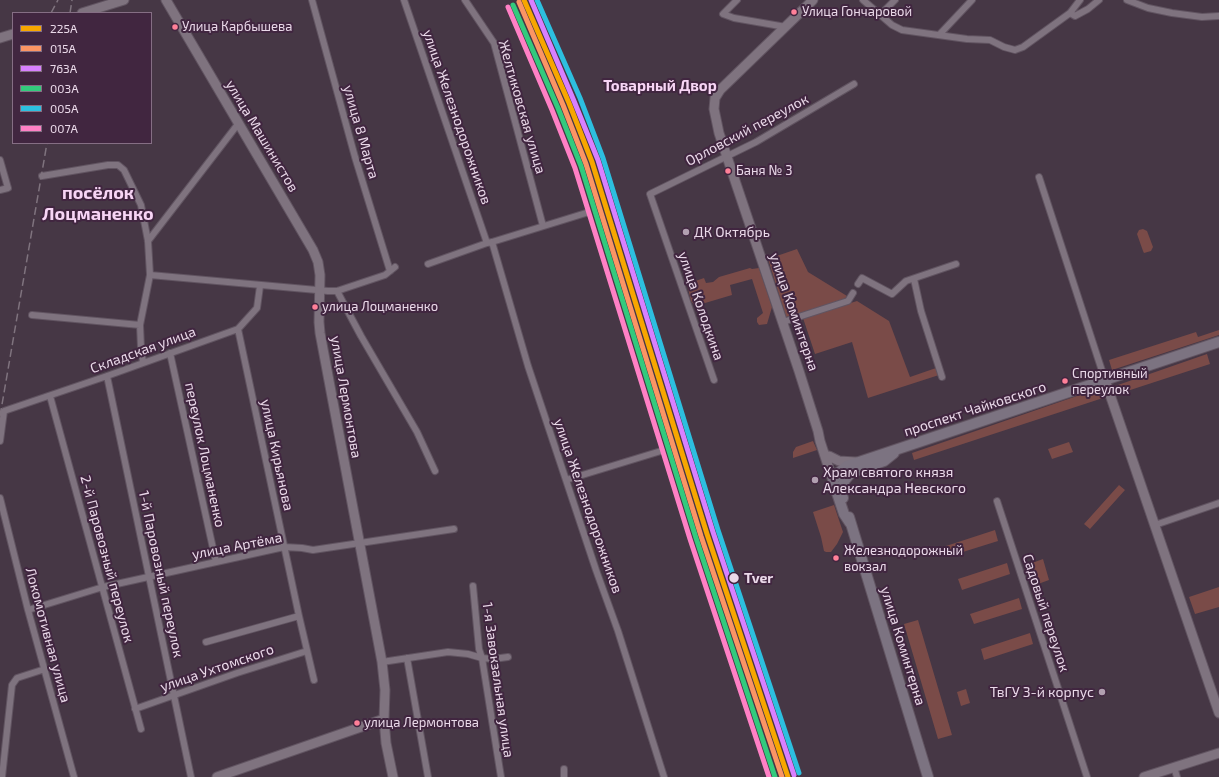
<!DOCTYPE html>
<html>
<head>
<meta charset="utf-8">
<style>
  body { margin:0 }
  #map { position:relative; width:1219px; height:777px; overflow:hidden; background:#463745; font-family:"Exo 2",sans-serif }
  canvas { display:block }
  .legend { position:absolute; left:12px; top:12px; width:140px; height:132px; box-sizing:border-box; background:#412640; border:1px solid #856e84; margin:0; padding:5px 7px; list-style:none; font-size:12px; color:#ead9e9 }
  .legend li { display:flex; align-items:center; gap:8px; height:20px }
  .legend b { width:20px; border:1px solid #856e84 }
</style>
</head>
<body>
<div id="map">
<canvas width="1219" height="777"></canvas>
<ul class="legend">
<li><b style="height:5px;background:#f7a600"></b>225А</li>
<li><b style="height:5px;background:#fb9564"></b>015А</li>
<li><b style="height:5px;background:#d880ff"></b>763А</li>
<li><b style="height:5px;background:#33ca7d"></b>003А</li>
<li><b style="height:5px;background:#2dbfdf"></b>005А</li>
<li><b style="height:5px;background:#ff80c5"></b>007А</li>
</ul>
</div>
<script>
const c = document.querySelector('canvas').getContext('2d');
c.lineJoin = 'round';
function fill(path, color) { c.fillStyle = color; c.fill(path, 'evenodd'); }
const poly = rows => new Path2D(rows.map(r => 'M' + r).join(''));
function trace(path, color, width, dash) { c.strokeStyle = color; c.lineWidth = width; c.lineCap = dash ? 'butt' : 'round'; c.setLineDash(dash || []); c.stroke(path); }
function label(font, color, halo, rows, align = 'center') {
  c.font = font + ' "Exo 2",sans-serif'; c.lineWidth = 4; c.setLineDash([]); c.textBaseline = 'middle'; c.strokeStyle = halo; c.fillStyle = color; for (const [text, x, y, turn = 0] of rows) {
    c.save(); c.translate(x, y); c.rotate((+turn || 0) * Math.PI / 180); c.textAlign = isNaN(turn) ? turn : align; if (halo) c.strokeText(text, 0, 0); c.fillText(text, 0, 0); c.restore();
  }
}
fill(poly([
  [1143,229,1147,231,1153,247,1151,251,1144,253,1143,251,1137,234,1139,230],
  [797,249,808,272,847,296,843,302,786,317,768,259],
  [750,268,752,269,759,268,772,307,767,324,759,325,757,322,757,318,763,313,752,279,730,285,732,295,695,306,691,301,687,284,704,278,706,283,713,282,719,277],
  [857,301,889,321,910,377,936,368,939,375,868,398,852,342,815,354,803,318],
  [1219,330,1219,335,1112,370,1109,360,1196,332,1198,337],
  [1207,354,1210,364,1118,394,1115,386],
  [1100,388,1103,398,914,460,912,453],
  [813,441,817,450,793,458,793,452,796,447],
  [1069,442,1073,452,1052,459,1048,449],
  [1119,485,1125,490,1090,529,1084,524],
  [834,505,843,532,837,544,831,552,826,552,824,551,821,537,813,512],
  [995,530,998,541,950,556,946,546],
  [1043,559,1049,580,1038,584,1032,563],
  [1007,563,1010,574,962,590,958,579],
  [1219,587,1219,607,1195,614,1189,597],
  [1019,598,1022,609,974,624,970,614],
  [918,620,952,735,938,739,904,624],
  [1030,633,1033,644,984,660,981,649],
  [966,689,970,703,961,706,957,692]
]), '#7a4b48');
const street = poly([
  [312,0,355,157,390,271],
  [404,0,487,243],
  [465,0,494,43,543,226],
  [737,0,723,14,734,18,786,27],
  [863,0,892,25,902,30,967,39,990,40,1004,47,1015,50,1023,47,1070,13,1080,0],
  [1127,0,1148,8,1172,13,1202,17,1219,16],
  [1070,13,1075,16,1088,9,1099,0],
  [880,15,895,0],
  [940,34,972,0],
  [0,160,8,188,0,190],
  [42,176,108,165,118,165,124,170,141,205,148,241,150,275,140,325,141,348,143,362],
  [1039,177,1105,380],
  [148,241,238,124],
  [492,242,528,366,596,570,618,631,664,777],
  [428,264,487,243,492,242,586,213],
  [150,275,328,291,337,291,385,275,395,267],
  [914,279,921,311,942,377],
  [858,284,862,278,892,294,906,281,956,264],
  [337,291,361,336,417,432,435,471],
  [32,315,140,325],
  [783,322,848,301,853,293],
  [238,329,299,616,314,680],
  [170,353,216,562],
  [107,376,191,777],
  [714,380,650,194,756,142,854,84],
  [50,396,141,729],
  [0,441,4,411,107,376,238,329,257,308,260,286],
  [566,480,661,451],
  [0,498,28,610,74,777],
  [997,501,1087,777],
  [1155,525,1219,503],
  [473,586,479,649,482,658,501,777],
  [28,610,103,587,284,547,302,548,313,550,454,529],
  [206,642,299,616],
  [407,658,428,777],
  [382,662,448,652,468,654,482,658,493,659,508,657],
  [135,709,237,673,307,651],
  [1174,767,1177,777],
  [564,769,564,777],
  [2,777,12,685,17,678,45,669]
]);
const secondary = poly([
  [166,0,313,250,318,262,320,275,319,322,320,333,382,662,385,690,384,719,386,743,393,777],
  [813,0,720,90,715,98,714,109,719,133,799,371,818,431,820,441,833,481],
  [82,13,124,0],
  [0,38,13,34],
  [1105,380,1219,713],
  [829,456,839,461,856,462],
  [217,777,384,719],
  [1144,777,1219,753]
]);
const primary = poly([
  [843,498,841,492,842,487,845,480,850,474,853,472,884,461,894,453],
  [849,517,928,777],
  [850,523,844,514,833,481,838,473,847,466,1219,342]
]);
trace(street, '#615461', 8);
trace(secondary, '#615461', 11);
trace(primary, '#615461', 12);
trace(street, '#7f737f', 6);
trace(secondary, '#7f737f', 9);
trace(primary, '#7c7381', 10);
trace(poly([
  [51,13,58,0],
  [70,13,72,0],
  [0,416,47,143]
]), '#7f737e', 1.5, [8, 4]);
trace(poly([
  [524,0,569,103,592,162,707,534,788,777]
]), '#f7a600', 5);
trace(poly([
  [519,2,563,105,586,164,701,536,782,777]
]), '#fb9564', 5);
trace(poly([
  [531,0,574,101,598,160,713,532,794,775]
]), '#d880ff', 5);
trace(poly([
  [513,5,558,108,581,166,696,538,775,777]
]), '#33ca7d', 5);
trace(poly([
  [537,0,580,98,603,158,718,530,799,773]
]), '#2dbfdf', 5);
trace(poly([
  [508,7,552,110,575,168,690,539,769,777]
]), '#ff80c5', 5);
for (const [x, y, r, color] of [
  [794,12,3.5,"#ff8098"],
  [175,27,3.5,"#ff8098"],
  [728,171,3.5,"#ff8098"],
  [686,232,4,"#b1a0b0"],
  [315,307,3.5,"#ff8098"],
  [1065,381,3.5,"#ff8098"],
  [815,480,4,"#b1a0b0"],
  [836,558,3.5,"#ff8098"],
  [734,578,5.5,"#ead9e9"],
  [1102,692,4,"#b1a0b0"],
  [357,723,3.5,"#ff8098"]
]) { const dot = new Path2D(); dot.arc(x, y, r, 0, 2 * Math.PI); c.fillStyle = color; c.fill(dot); trace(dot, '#412640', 1.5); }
label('13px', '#ead9e9', '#412640', [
  ["Улица Гончаровой",802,12],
  ["Улица Карбышева",182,27],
  ["Баня № 3",736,171],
  ["улица Лоцманенко",322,307],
  ["Спортивный",1072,374],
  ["переулок",1072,390],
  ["Железнодорожный",844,551],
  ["вокзал",844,567],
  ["улица Лермонтова",364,723]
], 'left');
label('14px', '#ead9e9', '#412640', [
  ["Желтиковская улица",522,107,74],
  ["улица Железнодорожников",457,117,71],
  ["Орловский переулок",747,130,-28],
  ["улица 8 Марта",361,132,74],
  ["улица Машинистов",262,136,59],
  ["улица Колодкина",701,306,71],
  ["улица Коминтерна",794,312,71],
  ["Складская улица",143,350,-20],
  ["улица Лермонтова",346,397,80],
  ["проспект Чайковского",975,409,-18],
  ["переулок Лоцманенко",205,455,78],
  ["улица Кирьянова",277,455,78],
  ["улица Железнодорожников",588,506,71],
  ["улица Артёма",237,546,-11],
  ["2-й Паровозный переулок",107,559,75],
  ["1-й Паровозный переулок",161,574,78],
  ["Садовый переулок",1046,613,72],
  ["Локомотивная улица",48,635,75],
  ["улица Коминтерна",903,646,73],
  ["улица Ухтомского",217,668,-19],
  ["1-я Завокзальная улица",498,680,82]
]);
label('14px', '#ead9e9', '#412640', [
  ["ДК Октябрь",694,232],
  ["Храм святого князя",823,472],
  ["Александра Невского",823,488],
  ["ТвГУ 3-й корпус",1094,692,"right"]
], 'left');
label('bold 14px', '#ead9e9', '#412640', [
  ["Tver",744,578]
], 'left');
label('bold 15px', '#f7d5f5', '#412640', [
  ["Товарный Двор",660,86]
]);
label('bold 18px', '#f7d5f5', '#412640', [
  ["посёлок",98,193],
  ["Лоцманенко",98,214]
]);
</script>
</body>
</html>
